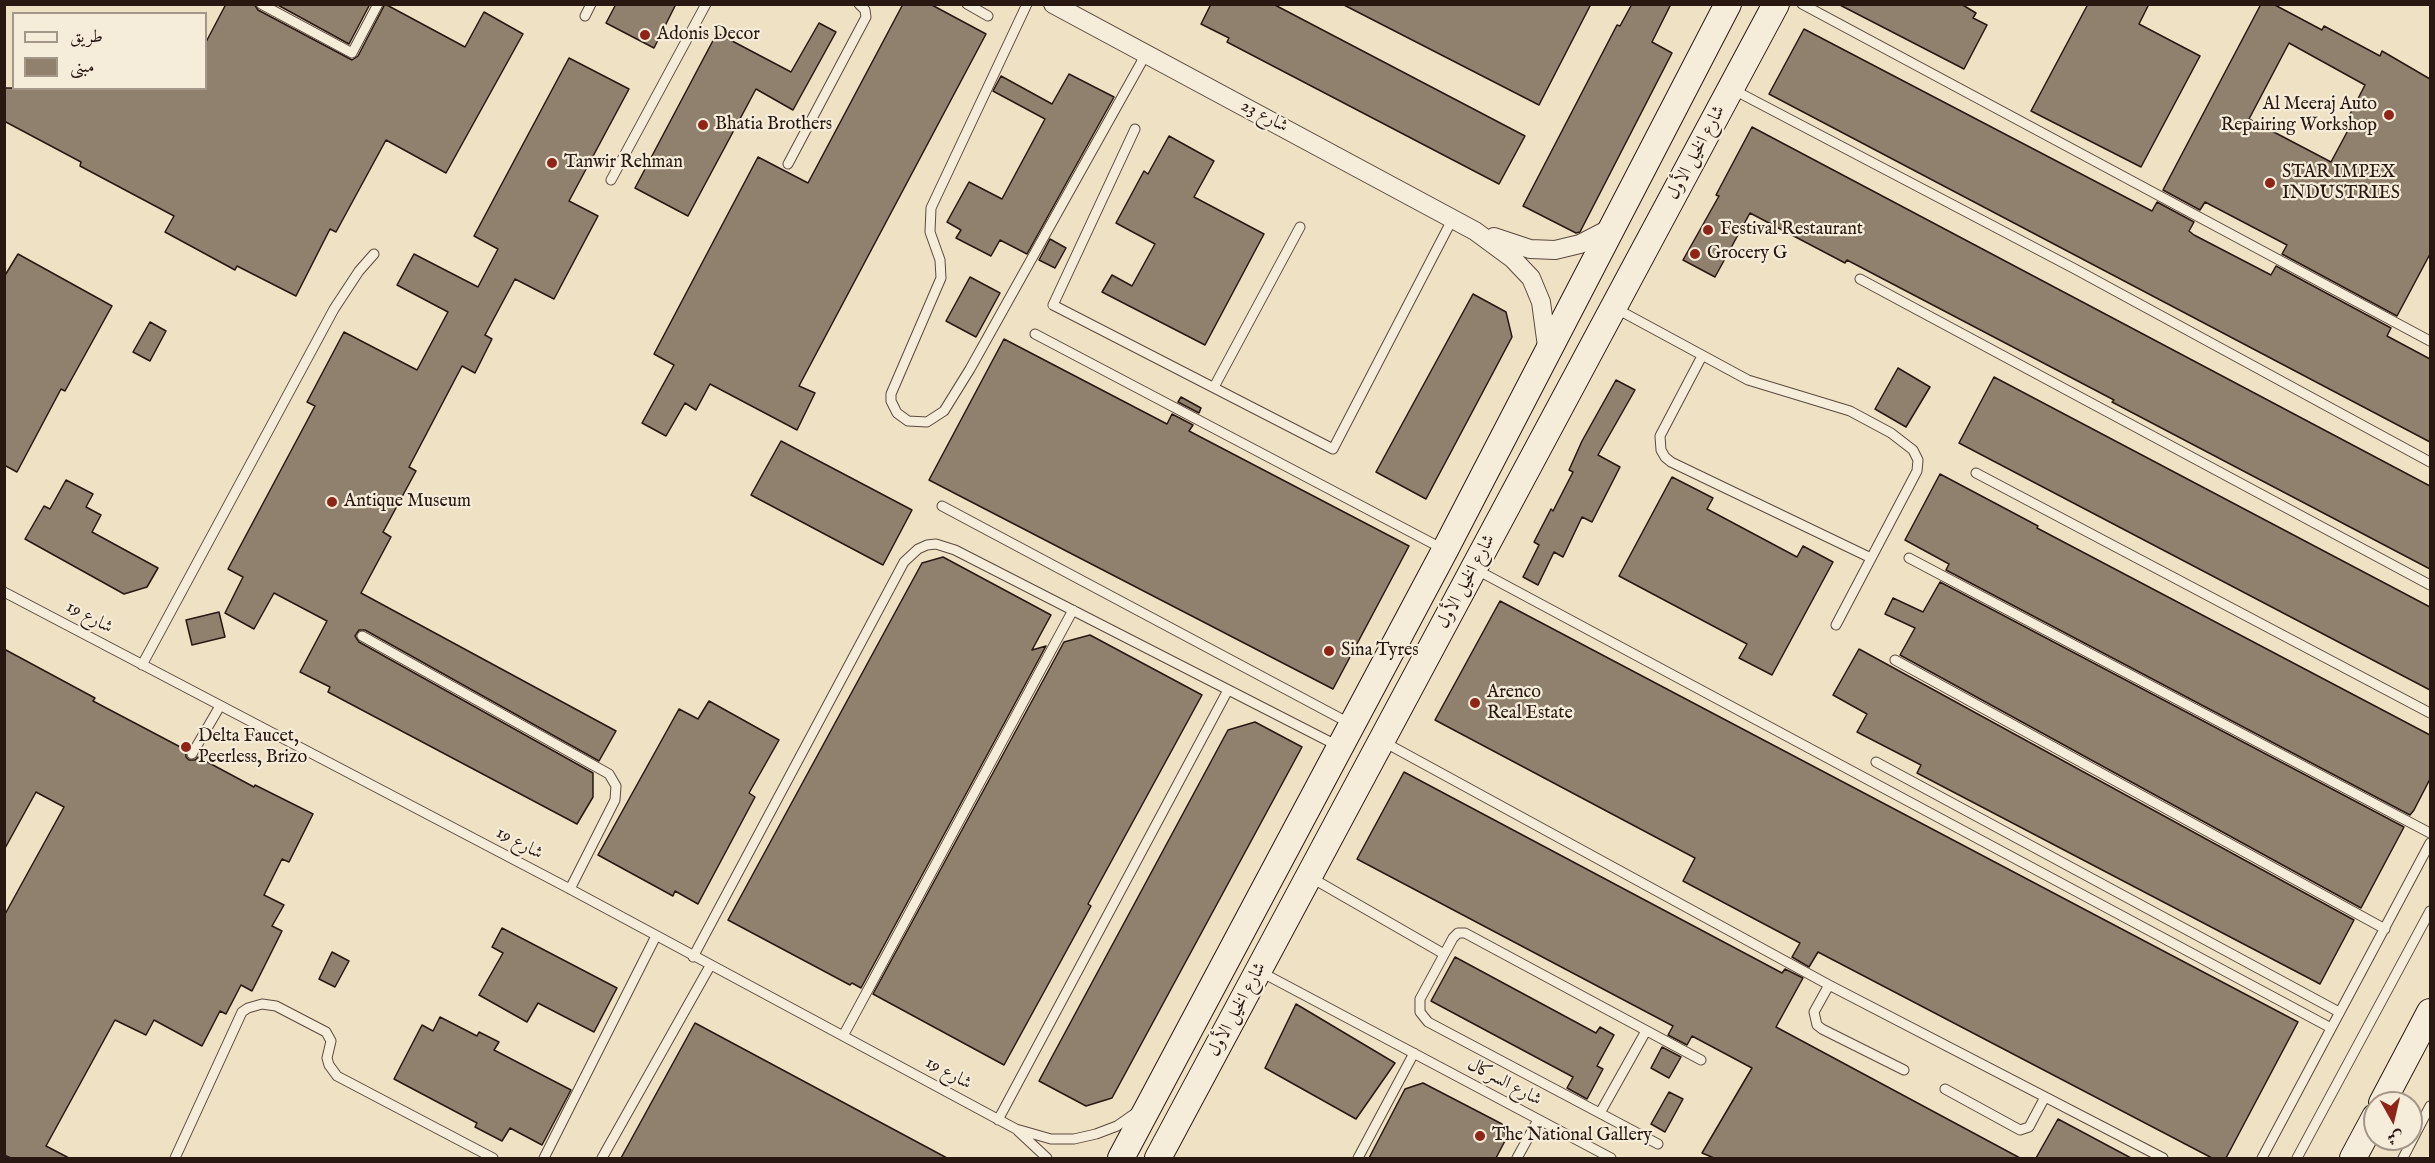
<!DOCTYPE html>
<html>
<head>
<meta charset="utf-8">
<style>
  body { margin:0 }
  #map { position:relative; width:2435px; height:1163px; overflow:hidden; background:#efe1c4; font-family:"IM FELL English",Amiri,serif }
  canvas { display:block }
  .frame { position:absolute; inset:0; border:6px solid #291812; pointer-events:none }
  .legend { position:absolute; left:12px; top:12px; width:195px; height:78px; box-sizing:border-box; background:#f5ecd9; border:2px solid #a39789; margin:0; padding:8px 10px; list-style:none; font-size:18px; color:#291812 }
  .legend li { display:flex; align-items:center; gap:12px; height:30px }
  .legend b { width:30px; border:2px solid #a39789 }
  .north { position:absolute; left:2363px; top:1091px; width:60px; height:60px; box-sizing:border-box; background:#f5ecd9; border:2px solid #a39789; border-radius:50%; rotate:172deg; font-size:16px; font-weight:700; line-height:24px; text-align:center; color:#291812 }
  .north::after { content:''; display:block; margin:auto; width:21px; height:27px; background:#8f2418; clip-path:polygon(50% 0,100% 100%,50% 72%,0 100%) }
</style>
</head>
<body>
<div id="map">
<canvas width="2435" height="1163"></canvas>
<div class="frame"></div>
<ul class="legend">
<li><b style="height:8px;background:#f5ecd9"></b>طريق</li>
<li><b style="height:16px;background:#90816f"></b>مبنى</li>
</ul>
<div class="north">ش</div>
</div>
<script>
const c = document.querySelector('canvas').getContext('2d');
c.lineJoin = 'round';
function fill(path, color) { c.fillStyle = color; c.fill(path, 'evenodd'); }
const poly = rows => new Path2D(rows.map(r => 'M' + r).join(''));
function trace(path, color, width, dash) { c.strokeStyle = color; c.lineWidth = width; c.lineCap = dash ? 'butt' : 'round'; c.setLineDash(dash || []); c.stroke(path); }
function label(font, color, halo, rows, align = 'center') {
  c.font = font + ' "IM FELL English",Amiri,serif'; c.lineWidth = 4.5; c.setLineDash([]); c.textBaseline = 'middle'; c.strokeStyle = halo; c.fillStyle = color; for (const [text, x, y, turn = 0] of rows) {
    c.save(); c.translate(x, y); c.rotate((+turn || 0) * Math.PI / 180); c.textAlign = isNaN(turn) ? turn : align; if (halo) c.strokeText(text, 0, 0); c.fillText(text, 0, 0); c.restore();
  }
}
const building = poly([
  [226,4,254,4,258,10,352,60,358,56,385,4,465,47,484,12,523,34,446,173,386,140,336,232,330,229,296,296,237,266,235,270,165,232,174,216,80,166,81,162,4,121,4,88,206,88,206,42,226,4],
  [276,4,370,4,349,44,276,4],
  [616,4,676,4,654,48,606,23,616,4],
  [903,4,930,4,986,34,799,386,815,393,797,430,710,384,696,410,685,403,666,436,642,423,674,365,654,354,758,157,808,183,903,4],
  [1211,4,1273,4,1525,136,1499,184,1227,42,1229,38,1201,24,1211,4],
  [1342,4,1591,4,1539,105,1342,4],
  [1632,4,1671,4,1652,42,1672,53,1580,232,1576,233,1523,206,1617,25,1620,26,1632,4],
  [1838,4,1961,4,1976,13,1973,18,1987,25,1964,69,1838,4],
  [2088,4,2149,4,2139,24,2200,56,2141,167,2031,111,2088,4],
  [2261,4,2273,4,2322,30,2324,26,2380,56,2382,51,2430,79,2430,254,2397,316,2282,254,2287,245,2205,202,2200,210,2163,190,2261,4],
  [2289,43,2365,85,2348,118,2353,121,2331,162,2249,119,2289,43],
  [819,23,836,32,793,110,756,89,688,216,635,188,717,33,791,72,819,23],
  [1804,29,2152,211,2157,202,2194,222,2189,231,2194,235,2271,275,2276,266,2391,328,2387,336,2430,359,2430,442,1769,94,1804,29],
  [569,58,629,89,569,201,598,216,554,299,515,279,485,335,492,339,475,373,462,366,409,467,416,471,383,532,391,537,361,593,616,731,599,761,365,630,359,630,355,636,359,642,593,773,593,797,577,824,328,692,330,687,300,672,327,621,274,593,254,629,225,613,243,577,228,569,315,406,307,402,344,332,417,370,448,312,397,285,414,254,478,287,498,249,474,236,569,58],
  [1069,74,1114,97,1027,254,1000,240,991,256,956,238,961,230,947,222,969,182,1002,199,1045,119,993,91,1001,76,1052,104,1069,74],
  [1752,127,2430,486,2430,569,2112,402,2114,400,1847,260,1845,263,1750,213,1715,277,1683,260,1719,196,1716,195,1752,127],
  [1169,136,1214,161,1194,197,1264,234,1205,345,1102,292,1112,275,1132,286,1155,244,1116,223,1144,171,1148,174,1169,136],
  [1050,239,1066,248,1055,268,1039,260,1050,239],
  [18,254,112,306,65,391,61,389,17,472,4,465,4,277,18,254],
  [970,277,1000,293,976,337,946,321,970,277],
  [1473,294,1506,312,1512,337,1426,499,1376,472,1473,294],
  [150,322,166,331,150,361,133,352,150,322],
  [1004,339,1167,424,1172,414,1193,425,1189,431,1409,546,1333,689,929,480,1004,339],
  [1898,368,1930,387,1906,427,1875,409,1898,368],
  [1994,377,2430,607,2430,690,1959,443,1994,377],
  [1616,380,1635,390,1598,455,1620,467,1592,522,1582,517,1563,557,1554,552,1538,585,1523,577,1539,545,1534,542,1551,509,1553,511,1573,472,1569,470,1582,441,1616,380],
  [1181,397,1201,408,1199,413,1178,402,1181,397],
  [781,441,912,510,883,565,751,495,781,441],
  [1940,474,2038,526,2037,528,2430,735,2430,779,2414,810,2410,815,1946,570,1949,564,1905,540,1940,474],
  [1672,477,1713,498,1707,509,1797,557,1803,546,1833,562,1772,675,1739,658,1747,644,1619,576,1672,477],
  [66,480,93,494,86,507,101,515,92,532,158,568,147,587,124,594,25,539,44,506,50,509,66,480],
  [943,557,1051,615,1032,650,1046,646,861,988,852,983,850,985,728,920,922,563,943,557],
  [1940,582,2404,827,2361,908,1900,655,1915,628,1885,614,1893,598,1923,612,1940,582],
  [1500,601,2298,1022,2226,1158,2212,1158,1818,952,1809,967,1792,957,1800,943,1683,881,1695,858,1435,720,1500,601],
  [219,612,225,637,192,645,186,620,219,612],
  [1090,635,1202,695,1088,904,1091,906,1004,1065,873,994,1064,642,1090,635],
  [4,649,95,698,93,701,186,750,186,757,189,760,195,760,198,757,254,787,255,785,313,814,289,862,282,859,264,895,284,905,272,926,282,931,252,991,241,985,226,1014,220,1011,202,1046,154,1020,146,1035,115,1020,46,1146,69,1158,11,1158,4,1155,4,916,64,807,36,792,4,850,4,649],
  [1859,649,2354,920,2320,984,1917,773,1921,765,1857,732,1867,714,1833,695,1859,649],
  [709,701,779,740,749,793,755,797,698,904,675,891,673,896,598,855,679,709,698,719,709,701],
  [1255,722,1302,747,1112,1098,1086,1106,1039,1081,1228,730,1255,722],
  [1404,772,1782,973,1785,969,1803,978,1776,1027,2020,1158,1714,1158,1702,1153,1752,1068,1692,1036,1687,1045,1668,1035,1673,1026,1357,859,1404,772],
  [502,928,617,988,594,1032,538,1003,527,1022,479,995,503,953,492,947,502,928],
  [332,952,349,961,335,987,319,979,332,952],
  [1455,957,1596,1033,1600,1027,1614,1035,1597,1066,1603,1069,1587,1099,1567,1088,1573,1077,1431,1001,1455,957],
  [1296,1004,1395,1063,1356,1119,1265,1068,1296,1004],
  [440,1017,477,1036,479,1032,499,1042,494,1050,571,1090,542,1145,510,1128,502,1141,475,1127,477,1123,394,1079,422,1025,433,1031,440,1017],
  [695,1023,947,1158,621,1158,695,1023],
  [1662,1047,1681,1057,1669,1078,1651,1068,1662,1047],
  [1423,1083,1502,1124,1506,1139,1496,1158,1369,1158,1405,1089,1423,1083],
  [1669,1092,1683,1099,1665,1132,1651,1124,1669,1092],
  [2058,1119,2131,1158,2036,1158,2058,1119]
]);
fill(building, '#90816f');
trace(building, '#291812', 1.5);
const lane = poly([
  [261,4,352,53,378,4],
  [967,4,988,16],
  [1027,4,931,208,930,232,940,260,941,278,891,394,891,401,897,413,908,421,927,422,944,411,970,369,1146,54],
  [1802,4,2430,341],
  [585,16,591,4],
  [1732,89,2075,269,2430,462],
  [1135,129,1053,305,1333,449,1453,218],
  [788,164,866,17,865,10,859,4],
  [611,180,706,4],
  [1860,279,2430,585],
  [1615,308,1748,380,1850,411,1891,433,1913,450,1918,460,1917,471,1836,625],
  [1035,334,1445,550],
  [1702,356,1660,436,1661,450,1665,457,1671,462,1871,558],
  [1214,387,1300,227],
  [1976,473,2430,713],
  [942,506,1351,724],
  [1909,558,2430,833],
  [1477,570,2331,1028],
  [4,592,570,889,1016,1129,1051,1139,1074,1139,1096,1134,1117,1126,1137,1112],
  [362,636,609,774,616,786,615,800,570,889],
  [1895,660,2385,929],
  [142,665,334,309,359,271,374,254],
  [1382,741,1829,985,2163,1158],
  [192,754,220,706],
  [1876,762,2339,1012],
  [1310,877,1444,954],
  [693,957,904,562,918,549,927,545,936,544,955,550,1338,746],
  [1259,971,1611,1158],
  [1829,985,1814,1012,1817,1025,1822,1029,1904,1070],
  [843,1036,1073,610],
  [1945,1089,2020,1130,2029,1127,2045,1097],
  [1600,1113,1646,1031],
  [998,1120,1228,690],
  [1018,1131,1047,1158],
  [1658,1144,1428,1022,1420,1012,1420,999,1453,938,1458,933,1465,933,1701,1060],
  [175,1158,242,1012,248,1008,262,1004,276,1006,326,1032,331,1041,327,1058,329,1065,337,1076,493,1158],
  [544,1158,656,936],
  [602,1158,710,966],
  [1358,1158,1414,1053],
  [1517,1158,1538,1120],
  [2262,1158,2430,843],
  [2297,1158,2430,911],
  [2403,1158,2430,1106]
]);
const street = poly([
  [1053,4,1475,231,1513,259,1531,278,1541,302,1548,354],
  [1494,237,1530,249,1555,250,1580,244,1615,226]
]);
const secondary = poly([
  [2382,1103,2430,1012],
  [1121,1158,1445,550,1728,4],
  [1158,1158,1776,4],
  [2353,1158,2375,1117]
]);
trace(lane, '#5a4a3e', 11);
trace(street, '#5a4a3e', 20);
trace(secondary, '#291812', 28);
trace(lane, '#f5ecd9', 9);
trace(street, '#f5ecd9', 18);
trace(secondary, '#f5ecd9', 26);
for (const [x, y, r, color] of [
  [645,35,6,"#8f2418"],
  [2389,115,6,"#8f2418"],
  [703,125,6,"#8f2418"],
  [552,163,6,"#8f2418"],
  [2270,183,6,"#8f2418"],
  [1708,230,6,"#8f2418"],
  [1695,254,6,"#8f2418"],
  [332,502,6,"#8f2418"],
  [1329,651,6,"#8f2418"],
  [1475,703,6,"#8f2418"],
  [186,747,6,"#8f2418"],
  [1480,1136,6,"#8f2418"]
]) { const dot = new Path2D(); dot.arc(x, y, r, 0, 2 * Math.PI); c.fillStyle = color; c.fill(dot); trace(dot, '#f5ecd9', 2); }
label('18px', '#291812', '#f5ecd9', [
  ["Adonis Decor",657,35],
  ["Al Meeraj Auto",2377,105,"right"],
  ["Repairing Workshop",2377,126,"right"],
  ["Bhatia Brothers",715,125],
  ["Tanwir Rehman",564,163],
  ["STAR IMPEX",2282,173],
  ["INDUSTRIES",2282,194],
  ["Festival Restaurant",1720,230],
  ["Grocery G",1707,254],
  ["Antique Museum",344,502],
  ["Sina Tyres",1341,651],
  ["Arenco",1487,693],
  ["Real Estate",1487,714],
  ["Delta Faucet,",198,737],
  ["Peerless, Brizo",198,758],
  ["The National Gallery",1492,1136]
], 'left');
label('18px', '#291812', '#f5ecd9', [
  ["شارع 23",1264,117,28],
  ["شارع الخيل الأول",1697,153,-62],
  ["شارع الخيل الأول",1467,582,-62],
  ["شارع 19",89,618,28],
  ["شارع 19",519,844,28],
  ["شارع الخيل الأول",1238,1010,-62],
  ["شارع 19",948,1074,29],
  ["شارع السركال",1504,1083,28]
]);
</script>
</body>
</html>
